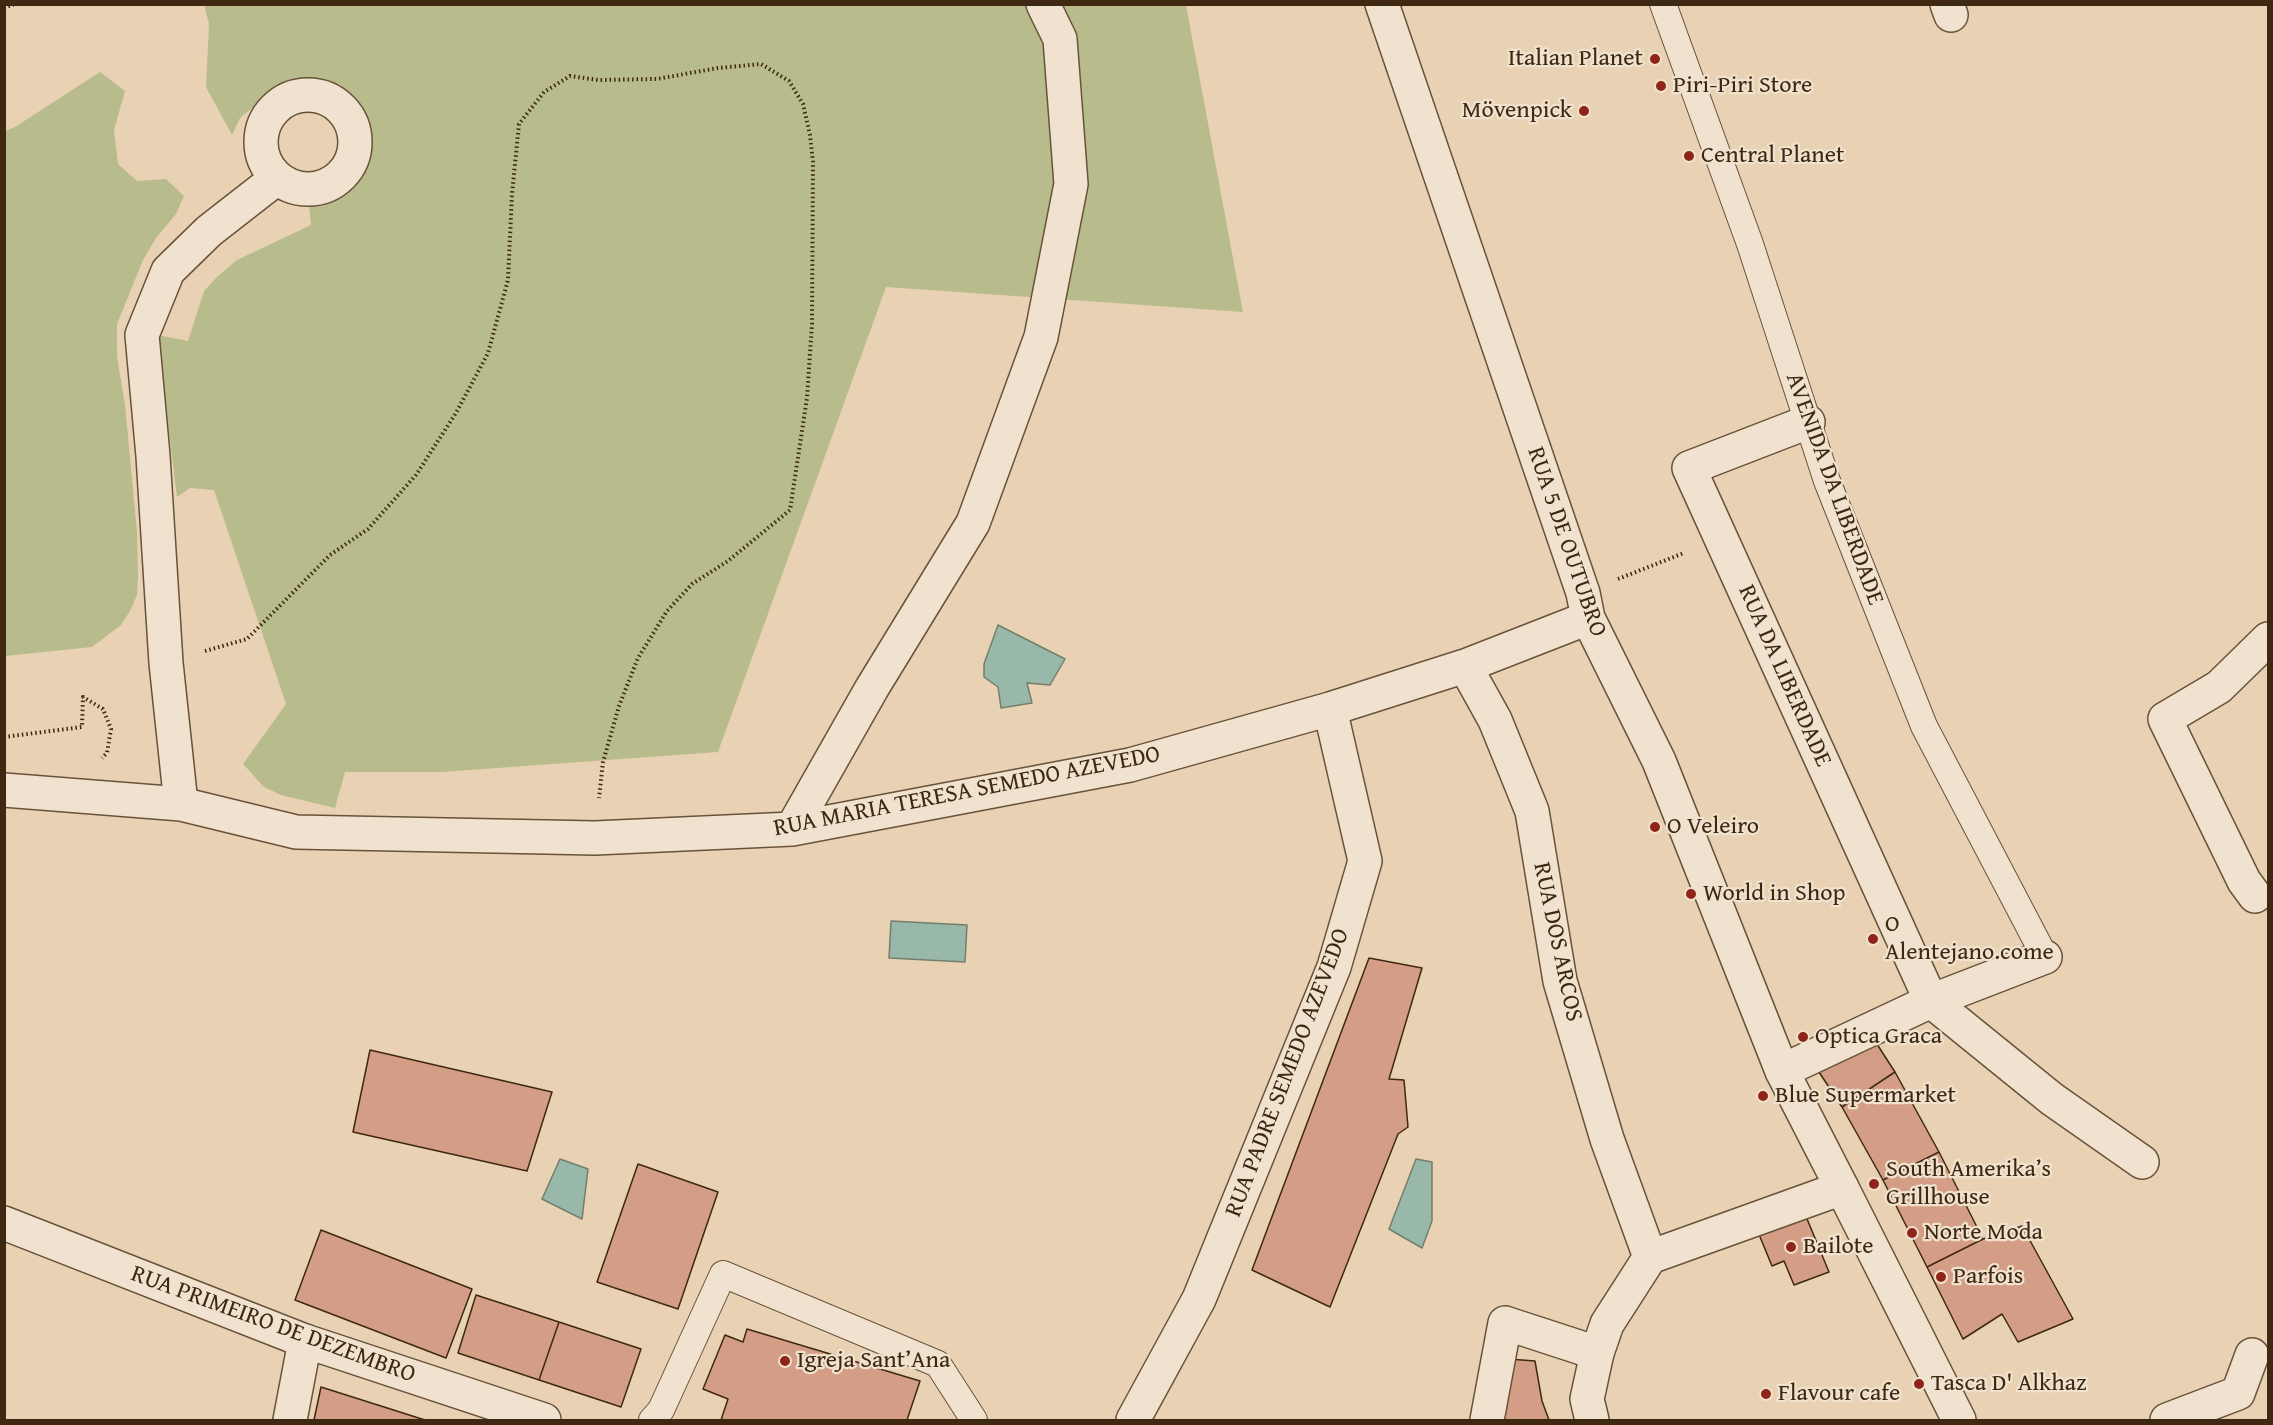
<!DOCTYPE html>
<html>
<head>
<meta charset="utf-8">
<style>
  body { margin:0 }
  #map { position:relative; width:2273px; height:1425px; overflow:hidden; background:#e8d2b3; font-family:"Gentium Book Plus",serif }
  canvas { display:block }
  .frame { position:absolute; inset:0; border:6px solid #3e2811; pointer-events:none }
</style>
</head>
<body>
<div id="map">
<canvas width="2273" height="1425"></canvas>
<div class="frame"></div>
</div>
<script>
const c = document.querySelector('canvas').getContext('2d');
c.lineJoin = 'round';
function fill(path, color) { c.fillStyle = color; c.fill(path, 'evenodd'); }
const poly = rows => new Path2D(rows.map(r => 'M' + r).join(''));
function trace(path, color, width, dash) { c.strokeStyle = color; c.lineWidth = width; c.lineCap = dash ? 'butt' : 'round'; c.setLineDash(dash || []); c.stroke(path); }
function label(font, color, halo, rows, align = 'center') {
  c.font = font + ' "Gentium Book Plus",serif'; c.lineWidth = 4.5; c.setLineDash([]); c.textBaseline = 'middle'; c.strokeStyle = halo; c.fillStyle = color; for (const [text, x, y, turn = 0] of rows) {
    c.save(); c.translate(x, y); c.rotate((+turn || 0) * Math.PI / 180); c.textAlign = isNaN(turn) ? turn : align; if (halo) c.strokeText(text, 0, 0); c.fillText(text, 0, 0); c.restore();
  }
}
fill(poly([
  [204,4,1186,5,1243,312,886,287,718,752,442,772,345,772,335,808,281,795,264,787,243,764,286,704,214,490,190,488,177,497,157,335,188,341,204,291,217,277,237,260,311,225,309,206,341,188,367,167,372,128,352,95,325,83,299,83,268,95,240,118,232,135,206,87,209,24],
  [100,72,125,91,114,130,118,164,137,181,166,179,184,196,176,214,156,238,143,260,117,324,117,356,125,405,137,532,138,576,137,595,130,611,121,625,92,647,5,656,5,131,15,127]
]), '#b8bb8b');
const water = poly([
  [998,625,1065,659,1050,685,1027,683,1032,703,1001,708,998,687,984,677,984,664,998,625],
  [891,921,967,925,965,962,889,958,891,921],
  [560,1159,588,1169,582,1219,542,1199,560,1159],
  [1416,1159,1432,1162,1432,1221,1422,1248,1389,1229,1416,1159]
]);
fill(water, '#98b8aa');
trace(water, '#747e6d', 1.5);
const building = poly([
  [1369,958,1422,968,1389,1079,1404,1080,1408,1127,1398,1134,1330,1307,1252,1270,1369,958],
  [1873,1038,1895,1072,1842,1107,1819,1072,1873,1038],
  [370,1050,552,1092,527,1171,353,1132,370,1050],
  [1895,1072,1939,1152,1883,1180,1842,1107,1895,1072],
  [1939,1152,1983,1239,1927,1267,1883,1180,1939,1152],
  [638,1164,718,1192,678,1309,597,1282,638,1164],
  [1805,1214,1829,1272,1794,1285,1784,1261,1772,1266,1758,1232,1805,1214],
  [2022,1226,2073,1319,2018,1342,2002,1314,1963,1339,1927,1267,1983,1239,2022,1226],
  [321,1230,472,1289,446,1358,295,1300,321,1230],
  [476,1295,559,1322,539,1380,458,1353,476,1295],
  [559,1322,641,1349,621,1407,539,1380,559,1322],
  [747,1329,920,1381,907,1420,721,1420,728,1399,703,1389,725,1335,743,1342,747,1329],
  [1509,1359,1535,1361,1542,1401,1549,1420,1499,1420,1509,1359],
  [321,1387,425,1420,314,1420,321,1387]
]);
fill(building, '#d49d86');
trace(building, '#3e2811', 1.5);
const service = poly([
  [1663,4,1750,244,1827,481,1924,726,2045,957],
  [652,1420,661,1410,723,1274,938,1364,974,1420]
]);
const pedestrian = poly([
  [1808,422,1689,468,1931,1001,2052,1099,2142,1162],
  [2255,896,2244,881,2165,719,2219,687,2268,639],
  [1782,1071,1931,1001,2045,957],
  [1842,1188,1959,1420],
  [1487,1420,1505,1323,1597,1353],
  [2167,1420,2238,1393,2252,1355]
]);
const minor = poly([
  [1382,4,1583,593,1588,618,1659,761,1782,1071,1842,1188,1650,1257,1607,1324,1597,1353,1587,1399,1592,1420],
  [1947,4,1951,15],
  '261 142a47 47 0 1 1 94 0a47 47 0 1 1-94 0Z',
  [1465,666,1495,720,1532,811,1560,981,1607,1139,1650,1257],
  [4,790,181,804,296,832,595,838,792,829,1130,765,1330,709,1465,666,1588,618],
  [181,804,166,663,153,456,142,335,168,271,209,231,277,178],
  [792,829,872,688,973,523,1041,337,1071,184,1060,39,1043,4],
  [290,1420,305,1341],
  [1133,1420,1199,1299,1334,967,1365,861,1330,709]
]);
const tertiary = poly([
  [4,1223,305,1341,544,1420]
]);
trace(service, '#68523a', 28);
trace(pedestrian, '#68523a', 36);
trace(minor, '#68523a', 36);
trace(tertiary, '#68523a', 36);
trace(poly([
  [4,8,15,4],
  [1618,579,1684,553],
  [205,651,247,639,330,555,368,529,416,475,456,413,488,353,508,280,512,194,519,124,544,92,570,76,598,80,657,79,718,68,761,64,789,81,803,104,810,135,813,162,812,324,807,398,790,510,728,561,692,584,667,611,638,658,619,706,603,762,599,798],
  [4,737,82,727,83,697,103,709,111,729,107,753,102,758]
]), '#3e2811', 4, [1.5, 3]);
trace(service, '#f0e2ce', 26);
trace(pedestrian, '#f0e2ce', 33);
trace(minor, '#f0e2ce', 33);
trace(tertiary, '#f0e2ce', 33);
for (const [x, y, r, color] of [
  [1655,59,6,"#8f2418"],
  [1661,86,6,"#8f2418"],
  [1584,111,6,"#8f2418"],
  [1689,156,6,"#8f2418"],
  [1655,827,6,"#8f2418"],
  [1691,894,6,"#8f2418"],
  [1873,939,6,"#8f2418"],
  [1803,1037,6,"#8f2418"],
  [1763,1096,6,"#8f2418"],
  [1874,1184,6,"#8f2418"],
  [1912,1233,6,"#8f2418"],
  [1791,1247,6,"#8f2418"],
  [1941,1277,6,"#8f2418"],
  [785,1361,6,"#8f2418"],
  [1919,1384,6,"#8f2418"],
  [1766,1394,6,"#8f2418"]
]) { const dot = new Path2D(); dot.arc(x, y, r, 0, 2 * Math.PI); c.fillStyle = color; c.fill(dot); trace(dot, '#f0e2ce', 2); }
label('24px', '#3e2811', '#f0e2ce', [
  ["Italian Planet",1643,59,"right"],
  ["Piri-Piri Store",1673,86],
  ["Mövenpick",1572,111,"right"],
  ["Central Planet",1701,156],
  ["O Veleiro",1667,827],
  ["World in Shop",1703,894],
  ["O",1885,925],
  ["Alentejano.come",1885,953],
  ["Optica Graca",1815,1037],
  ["Blue Supermarket",1775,1096],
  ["South Amerika’s",1886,1170],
  ["Grillhouse",1886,1198],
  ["Norte Moda",1924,1233],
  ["Bailote",1803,1247],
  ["Parfois",1953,1277],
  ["Igreja Sant’Ana",797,1361],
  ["Tasca D' Alkhaz",1931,1384],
  ["Flavour cafe",1778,1394]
], 'left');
label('24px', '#3e2811', '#f0e2ce', [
  ["AVENIDA DA LIBERDADE",1834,489,70],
  ["RUA 5 DE OUTUBRO",1566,542,71],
  ["RUA DA LIBERDADE",1784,676,66],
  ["RUA MARIA TERESA SEMEDO AZEVEDO",967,792,-11],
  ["RUA DOS ARCOS",1557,942,78],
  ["RUA PADRE SEMEDO AZEVEDO",1288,1073,-69],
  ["RUA PRIMEIRO DE DEZEMBRO",273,1325,20]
]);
</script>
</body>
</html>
